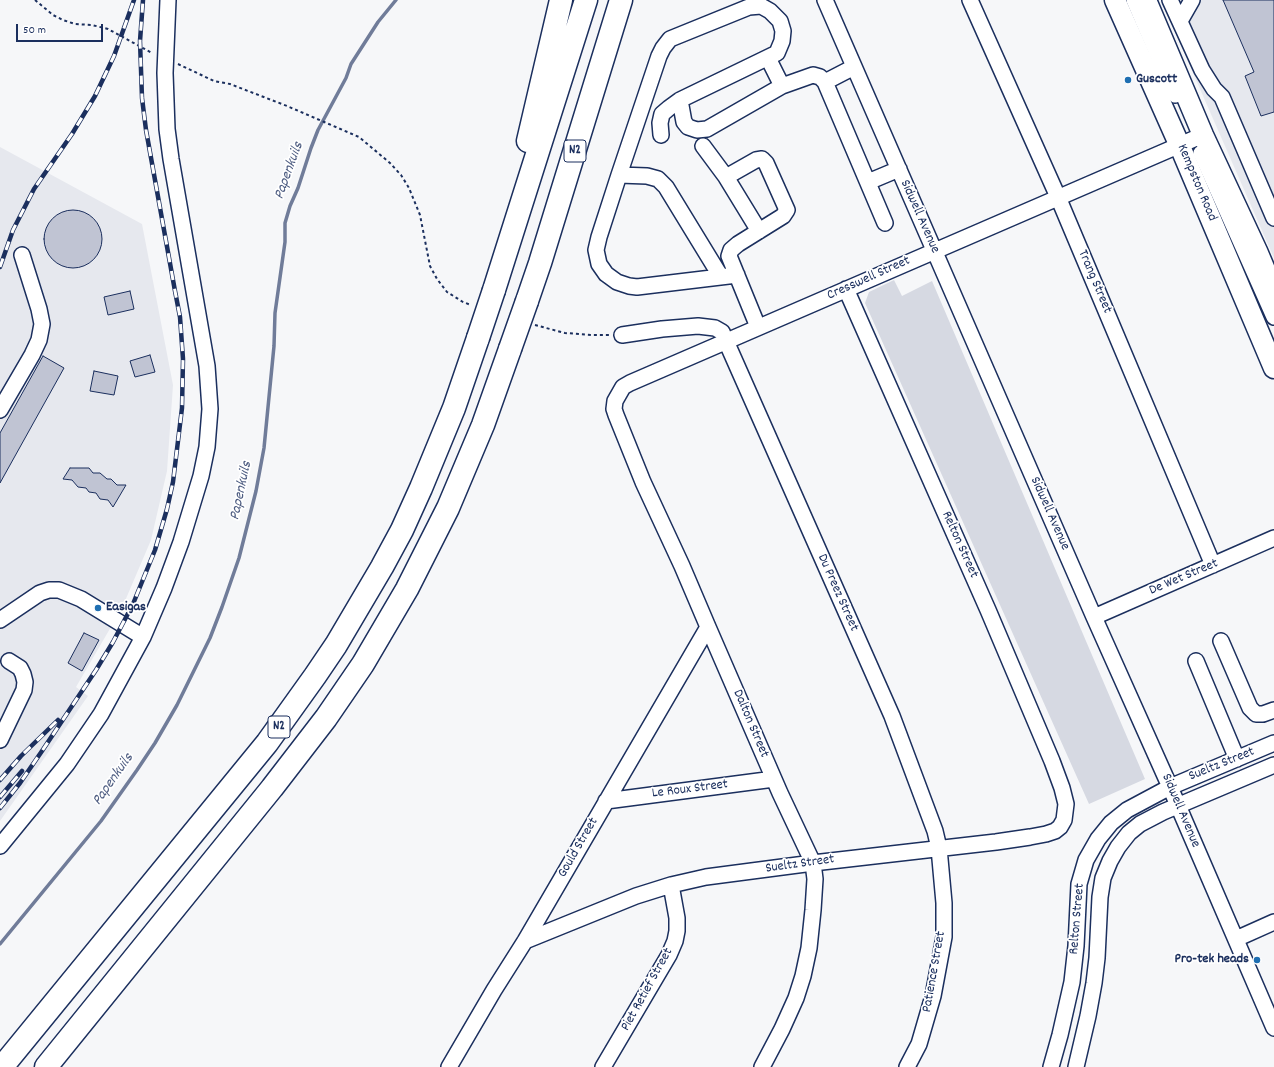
<!DOCTYPE html>
<html>
<head>
<meta charset="utf-8">
<style>
  body { margin:0 }
  #map { position:relative; width:1274px; height:1067px; overflow:hidden; background:#f6f7f9; font-family:Dekko,sans-serif }
  canvas { display:block }
  .scale { position:absolute; left:16px; top:24px; width:87px; height:18px; box-sizing:border-box; border:2px solid #1b2f5e; border-top:0; padding-left:5px; font-size:12px; line-height:14px; white-space:nowrap; color:#1b2f5e; -webkit-text-stroke:3px #fff; paint-order:stroke }
</style>
</head>
<body>
<div id="map">
<canvas width="1274" height="1067"></canvas>
<div class="scale">50 m</div>
</div>
<script>
const c = document.querySelector('canvas').getContext('2d');
c.lineJoin = 'round';
function fill(path, color) { c.fillStyle = color; c.fill(path, 'evenodd'); }
const poly = rows => new Path2D(rows.map(r => 'M' + r).join(''));
function trace(path, color, width, dash) { c.strokeStyle = color; c.lineWidth = width; c.lineCap = dash ? 'butt' : 'round'; c.setLineDash(dash || []); c.stroke(path); }
function label(font, color, halo, rows, align = 'center') {
  c.font = font + ' Dekko,sans-serif'; c.lineWidth = 3.5; c.setLineDash([]); c.textBaseline = 'middle'; c.strokeStyle = halo; c.fillStyle = color; for (const [text, x, y, turn = 0] of rows) {
    c.save(); c.translate(x, y); c.rotate((+turn || 0) * Math.PI / 180); c.textAlign = isNaN(turn) ? turn : align; if (halo) c.strokeText(text, 0, 0); c.fillText(text, 0, 0); c.restore();
  }
}
fill(poly([
  [1161,0,1274,0,1274,258],
  [0,147,142,224,173,385,167,471,151,540,122,608,76,687,88,696,0,821]
]), '#e6e8ee');
fill(poly([
  [894,280,902,296,932,281,1145,779,1089,804,865,303,869,292]
]), '#d6d9e2');
trace(poly([
  [0,944,101,821,137,770,155,743,177,705,210,638,222,607,239,558,256,491,264,448,274,346,275,313,285,242,285,223,290,206,298,188,311,148,318,130,346,78,351,64,378,22,396,0]
]), '#707c99', 3.5);
const building = poly([
  [1223,0,1274,0,1274,112,1261,116,1245,76,1254,72,1223,0],
  '44 239a29 29 0 1 1 58 0a29 29 0 1 1-58 0Z',
  [130,291,134,309,108,315,104,297,130,291],
  [150,355,155,372,135,377,130,361,150,355],
  [43,356,64,368,0,483,0,433,43,356],
  [94,371,118,376,114,395,90,391,94,371],
  [70,468,89,468,93,473,100,473,107,479,111,479,117,485,126,485,113,507,108,500,100,499,96,493,89,492,86,488,78,487,72,480,63,479,70,468],
  [84,633,99,640,82,671,68,663,84,633]
]);
fill(building, '#c0c4d3');
trace(building, '#1b2f5e', 1);
const minor = poly([
  [825,0,1094,617,1170,787,1274,1028],
  [970,0,1058,197,1213,565],
  [1134,0,1175,95],
  [1170,0,1202,70,1214,89,1222,97,1274,218],
  [1180,21,1192,0],
  [768,58,782,86],
  [825,82,854,67],
  [680,100,684,122,688,127,697,130,707,129,782,86,813,75,820,77,825,82,885,223],
  [661,135,660,123,662,114,669,108,680,100,777,53,782,41,783,31,780,21,770,11,761,6,749,7,670,39,663,48,659,56,619,175,599,237,596,250,599,264,606,274,617,282,629,286,637,287,737,275],
  [703,146,726,177,759,231],
  [1201,153,1274,317],
  [619,175,647,176,658,179,666,187,721,277],
  [726,177,756,160,762,159,766,163,787,210,783,216,738,244,731,250,729,256,758,327],
  [868,182,899,169],
  [622,335,662,329,698,326,715,328,722,332,892,716,935,831,939,848,944,903,944,937,933,996,919,1044,907,1067],
  [0,410,32,355,39,340,42,324,39,309,22,255],
  [1094,617,1274,538],
  [0,620,40,593,49,590,59,590,81,599,143,637],
  [1221,641,1250,708,1256,714,1263,714,1274,710],
  [1196,661,1237,759],
  [0,740,24,690,25,682,23,674,20,668,9,661],
  [606,801,774,779],
  [0,846,67,764,101,714,143,637,164,588,181,542,201,476,207,447,210,409,207,366,171,159,167,129,165,73,168,0],
  [1236,939,1274,922],
  [525,941,636,896,671,885,706,877,813,863,996,842,1030,837,1046,834,1055,831,1060,827,1064,820,1066,804,1062,788,1052,761,988,610,846,289],
  [449,1067,494,990,525,941,708,627],
  [603,1067,669,955,675,941,677,931,677,918,671,885],
  [762,1067,782,1029,796,998,803,976,809,948,813,910,815,879,813,863,780,793,708,627,682,566,643,482,616,415,614,409,615,401,623,387,630,383,1203,135],
  [1051,1067,1060,1035,1072,982,1076,946,1079,884,1086,860,1098,839,1111,823,1127,810,1170,787,1274,743],
  [1076,1067,1088,1016,1094,983,1097,958,1100,897,1103,878,1110,861,1118,847,1129,833,1140,824,1163,812,1274,765]
]);
const major = poly([
  [1115,0,1179,144,1274,368],
  [1146,0,1203,135,1257,251,1274,291]
]);
const highway = poly([
  [528,141,561,0],
  [494,290,586,0],
  [527,301,540,263,621,0],
  [2,1067,267,743,315,676,336,645,382,567,402,530,421,488,454,408,478,338],
  [46,1067,272,788,326,718,363,664,407,589,448,508,483,425,510,349]
]);
trace(minor, '#1b2f5e', 18);
trace(major, '#1b2f5e', 23);
trace(highway, '#1b2f5e', 25);
trace(poly([
  [35,0,53,15,63,20,75,24,92,25,108,29,152,53],
  [178,64,214,81,230,84,287,106,359,137,390,163,401,175,409,188,420,215,430,266,437,279,447,292,463,302,471,305],
  [535,325,565,333,592,335,609,335]
]), '#1b2f5e', 2, [3, 3]);
trace(minor, '#fff', 15);
trace(major, '#fff', 20);
trace(highway, '#fff', 22);
const rail = poly([
  [0,267,13,230,34,189,72,134,95,96,114,56,134,0],
  [0,780,21,756,58,720],
  [0,797,22,771],
  [0,808,20,783,42,751,96,670,113,642,133,604,155,550,167,509,173,482,182,408,183,359,180,317,175,291,146,130,142,98,140,41,143,0]
]);
trace(rail, '#1b2f5e', 4.5);
trace(rail, '#fff', 3, [9]);
const highwayBridge = poly([
  [478,338,494,290],
  [510,349,527,301]
]);
trace(highwayBridge, '#1b2f5e', 25, []);
trace(highwayBridge, '#fff', 22);
for (const [x, y, r, color] of [
  [1128,80,4,"#1f6fb2"],
  [98,608,4,"#1f6fb2"],
  [1257,960,4,"#1f6fb2"]
]) { const dot = new Path2D(); dot.arc(x, y, r, 0, 2 * Math.PI); c.fillStyle = color; c.fill(dot); trace(dot, '#fff', 1.5); }
for (const [x, y, w] of [
  [575,151,22],
  [279,727,22]
]) { const box = new Path2D(); box.roundRect(x - w / 2, y - 11, w, 22, 3); c.fillStyle = '#fff'; c.fill(box); trace(box, '#1b2f5e', 1); }
label('bold 13px', '#1b2f5e', null, [
  ["N2",575,151],
  ["N2",279,727]
]);
label('bold 14px', '#1b2f5e', '#fff', [
  ["Guscott",1136,80],
  ["Easigas",106,608],
  ["Pro-tek heads",1249,960,"right"]
], 'left');
label('14px', '#1b2f5e', '#fff', [
  ["Kempston Road",1196,183,67],
  ["Sidwell Avenue",919,217,66],
  ["Cresswell Street",869,279,-24],
  ["Trang Street",1094,282,67],
  ["Sidwell Avenue",1049,514,66],
  ["Relton Street",959,545,66],
  ["De Wet Street",1184,578,-23],
  ["Du Preez Street",837,593,66],
  ["Dalton Street",750,724,67],
  ["Sueltz Street",1222,765,-22],
  ["Le Roux Street",690,790,-7],
  ["Sidwell Avenue",1180,811,67],
  ["Gould Street",579,848,-60],
  ["Sueltz Street",800,865,-8],
  ["Relton Street",1078,919,-85],
  ["Patience Street",935,972,-80],
  ["Piet Retief Street",648,990,-61]
]);
label('italic 15px', '#4d5c81', '#fff', [
  ["Papenkuils",290,171,-70],
  ["Papenkuils",242,491,-78],
  ["Papenkuils",114,780,-55]
]);
</script>
</body>
</html>
